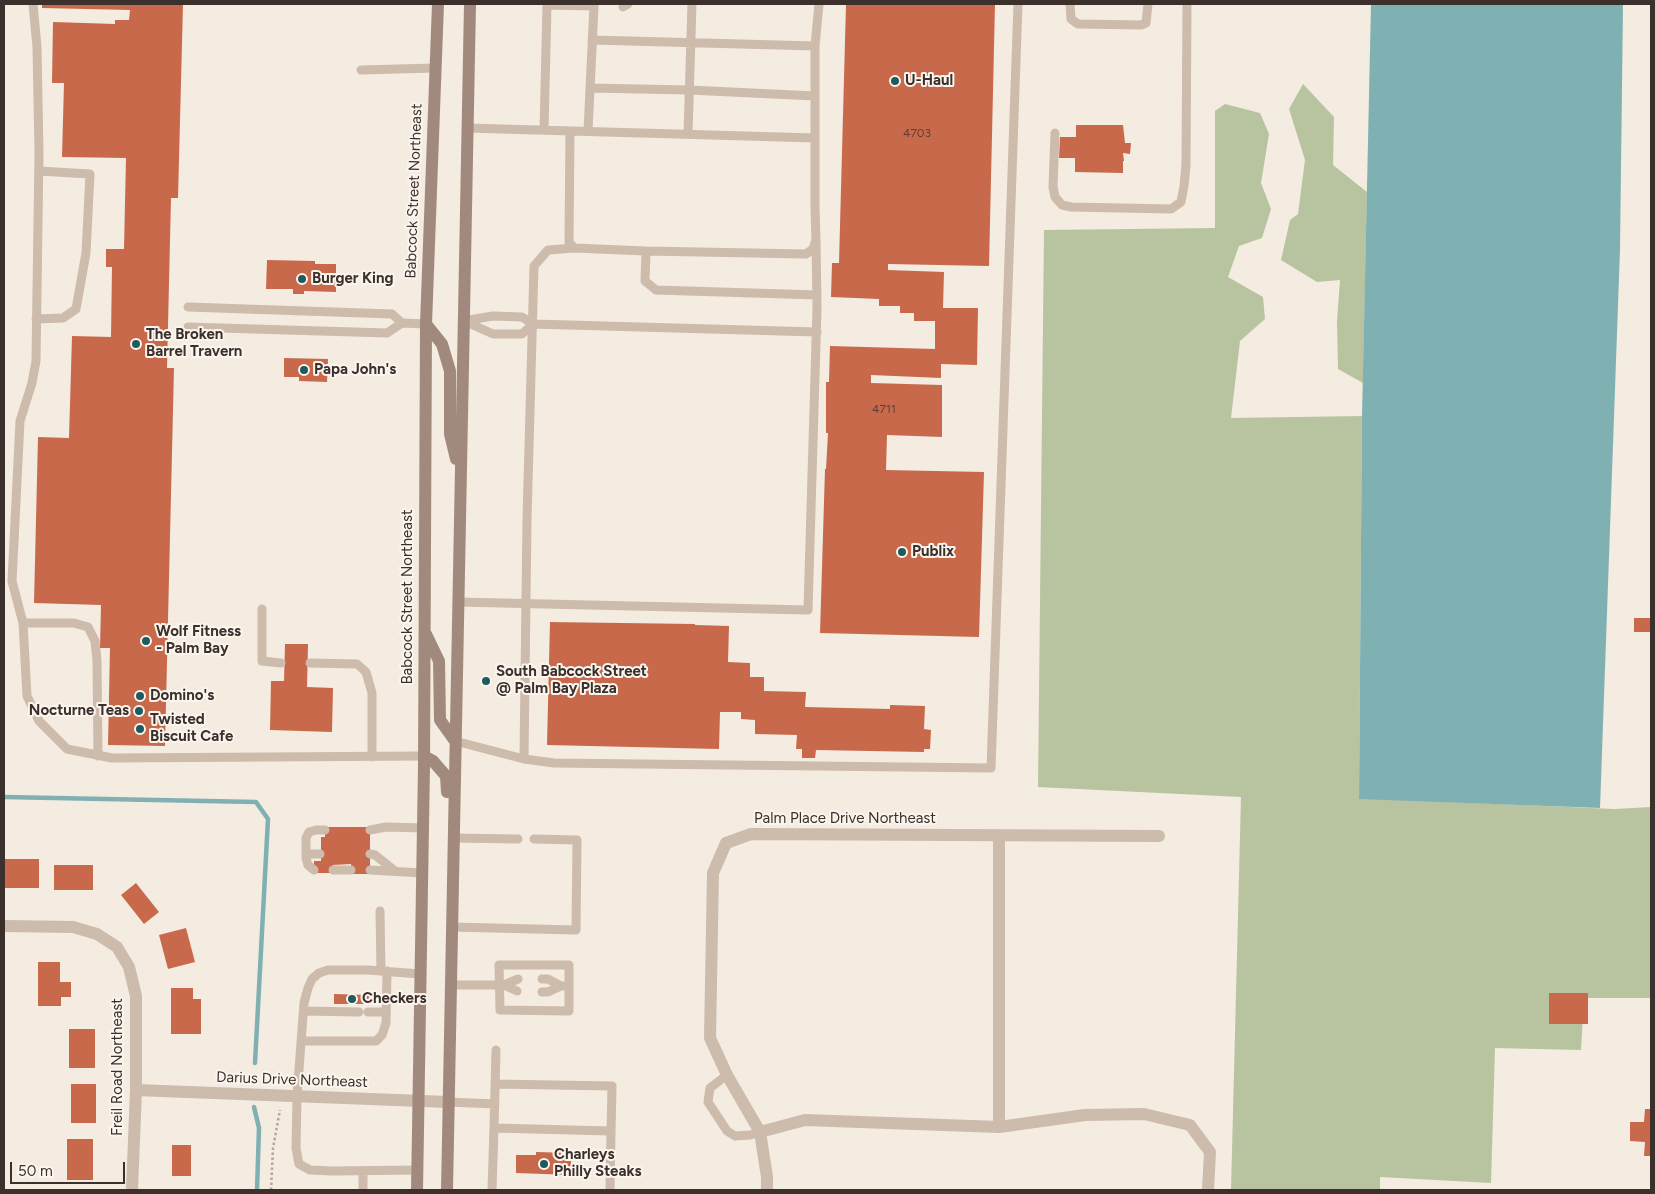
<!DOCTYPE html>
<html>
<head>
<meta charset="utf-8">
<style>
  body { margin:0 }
  #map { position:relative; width:1655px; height:1194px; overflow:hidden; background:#f4ebe1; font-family:Figtree,sans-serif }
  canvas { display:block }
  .frame { position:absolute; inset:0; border:5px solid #3b302b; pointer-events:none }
  .scale { position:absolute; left:10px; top:1162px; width:115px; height:22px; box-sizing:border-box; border:2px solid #3b302b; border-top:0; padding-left:6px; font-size:15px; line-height:18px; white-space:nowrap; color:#3b302b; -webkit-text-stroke:4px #fbf5ee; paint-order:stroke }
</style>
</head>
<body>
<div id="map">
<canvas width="1655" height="1194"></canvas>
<div class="frame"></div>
<div class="scale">50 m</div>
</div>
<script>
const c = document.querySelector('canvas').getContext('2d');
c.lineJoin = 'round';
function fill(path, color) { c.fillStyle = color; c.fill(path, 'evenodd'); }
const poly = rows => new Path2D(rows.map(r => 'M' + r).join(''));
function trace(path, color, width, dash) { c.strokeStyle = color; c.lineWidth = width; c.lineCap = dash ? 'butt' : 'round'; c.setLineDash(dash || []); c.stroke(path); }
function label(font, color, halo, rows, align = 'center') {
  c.font = font + ' Figtree,sans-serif'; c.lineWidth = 4; c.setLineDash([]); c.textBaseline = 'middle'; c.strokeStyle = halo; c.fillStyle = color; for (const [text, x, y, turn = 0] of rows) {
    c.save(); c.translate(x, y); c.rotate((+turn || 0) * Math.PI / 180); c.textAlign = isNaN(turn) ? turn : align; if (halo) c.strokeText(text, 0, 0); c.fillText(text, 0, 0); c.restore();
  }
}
fill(poly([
  [1303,84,1334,117,1333,165,1367,192,1363,383,1338,369,1337,321,1340,280,1317,282,1281,260,1290,220,1298,214,1305,160,1289,109],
  [1225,104,1260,113,1269,134,1261,183,1271,209,1262,238,1239,246,1228,277,1263,297,1265,319,1240,341,1231,418,1362,416,1359,798,1614,809,1651,807,1651,998,1584,998,1581,1050,1495,1048,1491,1183,1380,1177,1380,1190,1231,1190,1241,797,1038,787,1044,230,1215,228,1215,111]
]), '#b8c4a0');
fill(poly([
  [1371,4,1623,4,1620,249,1600,808,1359,799,1362,416]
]), '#7fb0b2');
trace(poly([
  [4,797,256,802,268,819,255,1063],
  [254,1107,259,1128,257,1190]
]), '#7fb0b2', 4.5);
fill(poly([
  [42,4,183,4,178,198,171,198,167,368,174,368,165,746,108,745,110,648,100,648,101,605,34,603,38,437,69,438,72,336,111,337,112,267,106,267,106,249,124,249,126,158,62,157,64,83,52,83,53,22,115,24,115,20,129,20,130,10,42,8],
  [846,4,995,4,989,266,888,264,888,270,944,272,943,308,978,308,977,365,941,364,941,378,871,375,871,383,942,385,942,437,887,435,886,470,984,472,979,637,820,633,825,469,826,469,828,433,826,433,826,382,829,382,830,346,935,349,935,321,914,321,914,313,900,313,900,306,879,306,879,299,831,297,832,263,839,263],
  [1076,125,1123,125,1125,143,1131,143,1130,154,1123,153,1124,161,1123,161,1123,173,1075,172,1075,158,1059,158,1060,137,1076,137],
  [267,260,315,261,315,264,336,264,336,292,304,291,304,294,293,294,293,289,266,289],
  [284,358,328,359,327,382,299,381,299,377,284,377],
  [1634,618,1651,618,1651,632,1634,632],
  [550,622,695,624,695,625,729,626,728,662,750,663,750,677,764,677,764,691,806,692,805,707,890,709,890,705,925,706,924,729,931,730,930,749,924,749,924,752,816,750,815,758,802,758,802,749,796,749,797,735,755,734,755,720,741,719,741,712,720,712,719,749,547,745],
  [285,644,308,644,307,687,333,688,332,732,270,730,271,681,284,681],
  [325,827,370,827,370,874,352,874,351,864,333,865,333,873,314,873,314,861,321,861,321,837,325,837],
  [4,859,39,859,39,888,4,888],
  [54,865,93,865,93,890,54,890],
  [136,883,159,912,144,924,121,895],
  [186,928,195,962,168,969,159,935],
  [38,962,60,962,60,982,71,982,71,997,61,997,61,1006,38,1006],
  [171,988,193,988,193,999,201,999,201,1034,171,1034],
  [1549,993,1588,993,1588,1024,1549,1024],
  [334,994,369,995,369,1004,334,1004],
  [69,1029,95,1029,95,1068,69,1068],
  [71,1084,96,1084,96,1123,71,1123],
  [1645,1109,1651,1109,1651,1156,1644,1156,1645,1142,1630,1141,1630,1122,1644,1122],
  [67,1139,93,1139,93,1180,67,1180],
  [172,1145,191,1145,191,1176,172,1176],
  [536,1152,571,1153,571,1175,516,1173,516,1155,536,1155]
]), '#c8694b');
trace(poly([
  [271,1190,273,1148,280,1110]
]), '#b9a596', 2.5, [2.5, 2.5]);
trace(poly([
  [33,4,37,47,39,153,36,361,32,383,20,421,12,581,23,623,27,696,39,721,67,749,112,758,424,756],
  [1070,4,1071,19,1078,24,1141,25,1146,23,1148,4],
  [623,7,628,4],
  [592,40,815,46],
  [361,70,435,68],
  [590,88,689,90,815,96],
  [467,128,815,138,815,46,819,4],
  [544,130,547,5,594,6,588,131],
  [570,131,569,242,574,248,646,251,806,254,813,249,816,240,815,208,815,138],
  [1055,133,1053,187,1055,197,1062,205,1071,207,1171,209,1181,202,1184,186,1186,165,1187,4],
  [688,134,692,4],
  [646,251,645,281,656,290,817,295],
  [188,307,392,314,402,323],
  [36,319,63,318,76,309,86,253,90,174,39,171],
  [463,321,493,316,522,317,533,324,817,332],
  [464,321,493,334,522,334,533,324],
  [188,327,387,333,402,323,426,324],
  [458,602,808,610,817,308,816,240],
  [262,609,262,661,281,663],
  [23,623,74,623,88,627,95,641,97,661,98,756],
  [310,663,357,664,366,672,372,693,372,757],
  [455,741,524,759,554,763,991,768,1018,4],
  [524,759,527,519,534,266,548,250,574,248],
  [370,830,386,827,423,828],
  [453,838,518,839],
  [306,854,320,854],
  [370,854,375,855,395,871],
  [314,870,308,865,306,858,306,838,309,832,316,830,325,830],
  [333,870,351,870],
  [370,870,422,873],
  [380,911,381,971],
  [451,927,576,930,577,840,534,839],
  [499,965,569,965,569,1011,500,1010,499,965],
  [542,979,548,979,561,986],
  [450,985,504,985,518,979],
  [504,985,517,991],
  [542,992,548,992,561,986,569,986],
  [304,1011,359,1012],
  [368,1012,386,1012],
  [302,1041,376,1041,382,1035,386,1023,387,971],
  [496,1050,494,1128,611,1131,610,1190],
  [727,1075,710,1088,708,1102,727,1131,735,1136,750,1135,760,1132],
  [495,1084,612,1086,611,1131],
  [448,1102,495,1104],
  [417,1170,333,1171,310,1170,299,1164,296,1148,297,1096,304,1003,308,988,312,979,319,973,328,970,368,970,420,974],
  [363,1190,363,1171],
  [492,1190,494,1128]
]), '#cdbbac', 9);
trace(poly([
  [4,926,73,927,97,934,117,947,129,967,136,996,136,1090,132,1190],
  [136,1090,448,1102],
  [999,1127,999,835],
  [760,1132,727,1075,710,1038,713,873,726,843,751,834,1159,836],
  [767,1190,767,1177,760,1132,805,1120,999,1127,1085,1115,1144,1114,1190,1125,1210,1152,1208,1190]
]), '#cdbbac', 12);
trace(poly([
  [426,324,442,344,450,371,450,434,456,459],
  [426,634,439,661,440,720,455,741],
  [424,756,433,761,446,776,447,792],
  [417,1190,424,766,426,324,438,4],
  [447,1190,470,4]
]), '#a18a7d', 12);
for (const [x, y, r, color] of [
  [895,81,5,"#1f5a5e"],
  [302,279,5,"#1f5a5e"],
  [136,344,5,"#1f5a5e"],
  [304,370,5,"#1f5a5e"],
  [902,552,5,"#1f5a5e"],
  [146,641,5,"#1f5a5e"],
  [486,681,5,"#1f5a5e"],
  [140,696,5,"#1f5a5e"],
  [139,711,5,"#1f5a5e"],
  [140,729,5,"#1f5a5e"],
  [352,999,5,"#1f5a5e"],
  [544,1164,5,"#1f5a5e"]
]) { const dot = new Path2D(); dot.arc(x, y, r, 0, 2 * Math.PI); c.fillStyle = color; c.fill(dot); trace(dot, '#fbf5ee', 2); }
label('12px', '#5e3e33', null, [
  ["4703",917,133],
  ["4711",884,409]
]);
label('bold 15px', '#3b302b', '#fbf5ee', [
  ["U-Haul",905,81],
  ["Burger King",312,279],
  ["The Broken",146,335],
  ["Barrel Travern",146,352],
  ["Papa John's",314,370],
  ["Publix",912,552],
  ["Wolf Fitness",156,632],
  ["- Palm Bay",156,649],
  ["South Babcock Street",496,672],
  ["@ Palm Bay Plaza",496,689],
  ["Domino's",150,696],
  ["Nocturne Teas",129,711,"right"],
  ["Twisted",150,720],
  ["Biscuit Cafe",150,737],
  ["Checkers",362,999],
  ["Charleys",554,1155],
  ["Philly Steaks",554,1172]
], 'left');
label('15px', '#3b302b', '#fbf5ee', [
  ["Babcock Street Northeast",414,191,-88],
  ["Babcock Street Northeast",408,597,-90],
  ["Palm Place Drive Northeast",845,819],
  ["Freil Road Northeast",118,1067,-90],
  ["Darius Drive Northeast",292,1080,2]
]);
</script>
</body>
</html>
